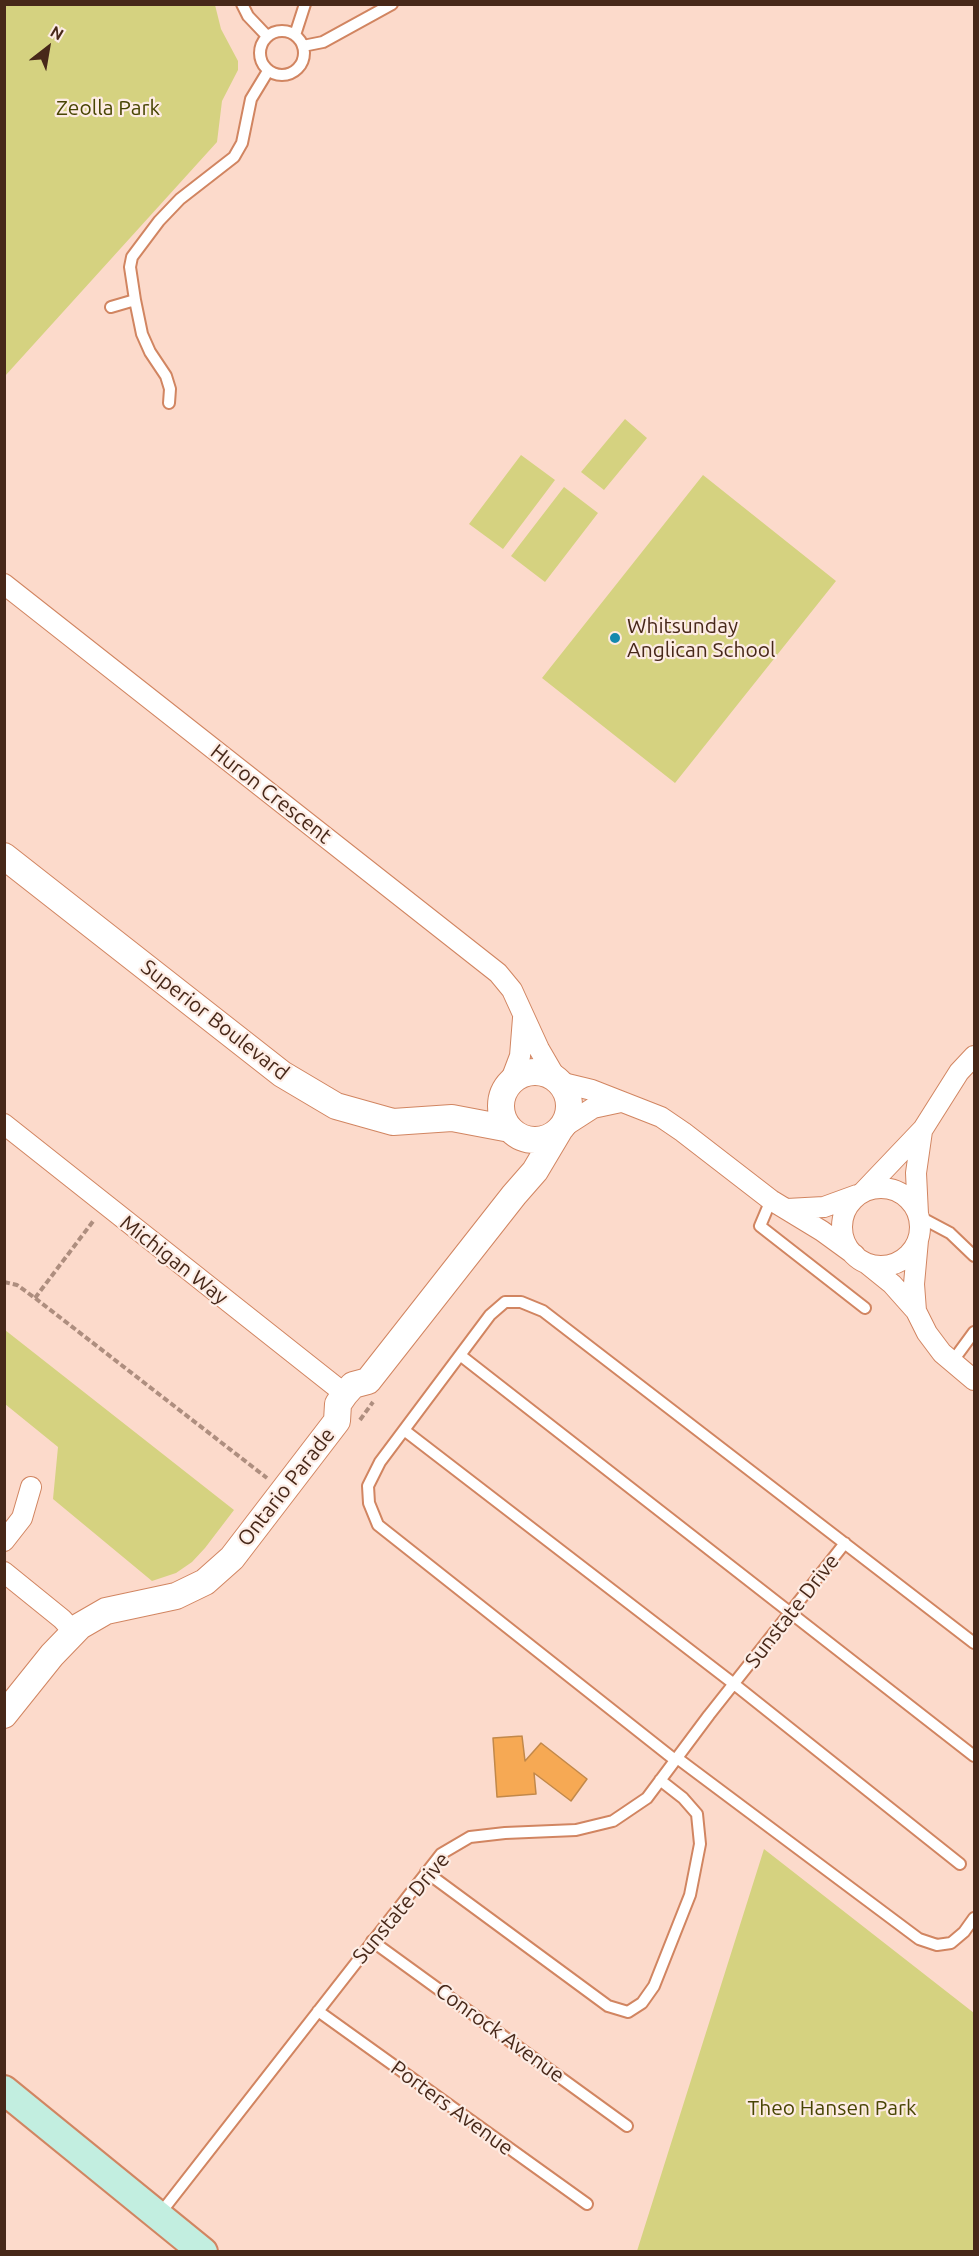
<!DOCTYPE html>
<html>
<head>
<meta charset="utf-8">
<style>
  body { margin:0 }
  #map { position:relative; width:979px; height:2256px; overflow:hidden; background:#fcdacb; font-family:Ubuntu,sans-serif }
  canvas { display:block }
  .frame { position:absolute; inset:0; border:6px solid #472819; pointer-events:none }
  .north { position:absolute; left:18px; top:18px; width:60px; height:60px; -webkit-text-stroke:4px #fdece4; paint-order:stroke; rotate:31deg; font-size:16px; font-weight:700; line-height:24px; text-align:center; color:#472819 }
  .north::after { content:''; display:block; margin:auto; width:21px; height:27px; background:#472819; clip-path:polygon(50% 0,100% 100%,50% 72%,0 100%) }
</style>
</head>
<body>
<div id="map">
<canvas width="979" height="2256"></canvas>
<div class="frame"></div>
<div class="north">N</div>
</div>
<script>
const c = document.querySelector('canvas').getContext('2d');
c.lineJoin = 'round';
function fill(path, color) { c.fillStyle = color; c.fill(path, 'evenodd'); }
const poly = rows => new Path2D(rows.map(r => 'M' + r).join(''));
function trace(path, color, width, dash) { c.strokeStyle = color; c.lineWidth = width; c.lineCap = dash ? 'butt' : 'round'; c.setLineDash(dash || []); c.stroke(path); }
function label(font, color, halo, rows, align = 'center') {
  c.font = font + ' Ubuntu,sans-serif'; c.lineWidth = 4.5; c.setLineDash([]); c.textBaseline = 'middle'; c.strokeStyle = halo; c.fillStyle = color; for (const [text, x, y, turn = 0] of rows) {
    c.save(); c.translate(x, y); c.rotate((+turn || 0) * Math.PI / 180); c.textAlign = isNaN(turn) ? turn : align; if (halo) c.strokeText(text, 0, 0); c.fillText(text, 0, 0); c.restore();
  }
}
fill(poly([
  [5,4,215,5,221,29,238,61,238,70,222,101,217,142,5,376],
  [625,419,647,438,604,490,581,472],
  [521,455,555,480,503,549,469,524],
  [703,475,836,581,675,783,542,678],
  [564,487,598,513,545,582,511,556],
  [5,1330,234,1510,205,1548,192,1562,176,1573,152,1581,53,1499,58,1447,5,1404],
  [764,1849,974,2013,974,2251,637,2251]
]), '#d5d280');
const building = poly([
  [522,1736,525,1761,541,1743,587,1779,571,1801,534,1773,536,1794,497,1797,493,1738,522,1736]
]);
fill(building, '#f6a954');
trace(building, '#c28849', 1.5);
const service = poly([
  [242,4,248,16,267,36],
  '260 53a22 22 0 1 1 44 0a22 22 0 1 1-44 0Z',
  [295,35,305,4],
  [303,46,323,42,392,4],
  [135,300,130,267,132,257,159,221,180,199,234,157,242,143,251,99,268,71],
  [111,307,135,300,142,334,150,352,166,376,170,389,169,403],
  [771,1200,760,1226,865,1308],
  [918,1216,950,1233,974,1256],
  [460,1355,974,1756],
  [952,1362,974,1332],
  [404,1430,734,1684,960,1864],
  [677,1758,919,1939,937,1945,951,1943,964,1932,974,1918],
  [675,1760,378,1525,369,1503,368,1486,380,1462,490,1315,505,1302,521,1302,543,1311,974,1643],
  [426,1872,608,2006,628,2012,642,2003,654,1986,690,1895,700,1844,697,1814,683,1798,660,1780],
  [372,1941,627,2126],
  [318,2011,587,2204],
  [159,2215,441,1854,470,1837,505,1833,576,1830,613,1821,647,1798,709,1715,845,1543]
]);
const minor = poly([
  [4,584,498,973,512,990,539,1049,557,1080],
  [559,1082,592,1090,661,1117,683,1132,771,1200,822,1231,855,1255],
  [509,1085,520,1056,523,1018],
  [4,1124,345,1394],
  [562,1128,593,1108,621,1102],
  '842 1227a39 39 0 1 1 78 0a39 39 0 1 1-78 0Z',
  [863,1192,923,1129,959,1072,974,1056],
  [787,1209,824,1207,857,1195],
  [918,1214,916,1173,922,1131],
  [918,1240,914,1284,916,1311,927,1333,942,1353,974,1380],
  [866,1263,892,1284,916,1311],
  [4,1541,22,1518,31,1487],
  [4,1572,62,1619,74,1632]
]);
const tertiary = poly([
  [4,856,282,1074,336,1106,393,1122,452,1118,510,1129],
  '501 1106a34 34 0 1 1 68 0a34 34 0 1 1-68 0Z',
  [4,1715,52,1655,80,1626,106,1611,176,1596,205,1582,232,1558,337,1421,338,1404,345,1394,353,1385,368,1381,514,1195,535,1171,560,1129]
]);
const secondary = poly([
  [4,2090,203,2252]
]);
trace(service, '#d18561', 14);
trace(minor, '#d18561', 22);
trace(tertiary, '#d18561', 28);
trace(secondary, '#d18561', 32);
trace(poly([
  [4,1282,17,1285,35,1298,267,1478],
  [35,1298,94,1220],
  [360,1420,373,1402]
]), '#ae8e7f', 4, [6, 3]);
trace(service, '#fff', 10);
trace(minor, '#fff', 20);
trace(tertiary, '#fff', 26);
trace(secondary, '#c2eee0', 28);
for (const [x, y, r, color] of [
  [615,638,6,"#1489ad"]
]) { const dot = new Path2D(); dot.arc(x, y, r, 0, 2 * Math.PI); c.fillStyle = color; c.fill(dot); trace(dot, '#fdece4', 2); }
label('21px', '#484503', '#fdece4', [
  ["Zeolla Park",108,108],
  ["Theo Hansen Park",832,2108]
]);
label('21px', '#472819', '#fdece4', [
  ["Whitsunday",627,626],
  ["Anglican School",627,650]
], 'left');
label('21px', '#472819', '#fdece4', [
  ["Huron Crescent",271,794,38],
  ["Superior Boulevard",215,1020,38],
  ["Michigan Way",174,1260,38],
  ["Ontario Parade",286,1487,-52],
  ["Sunstate Drive",792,1611,-52],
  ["Sunstate Drive",401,1908,-50],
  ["Conrock Avenue",500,2033,36],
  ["Porters Avenue",452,2108,36]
]);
</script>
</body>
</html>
